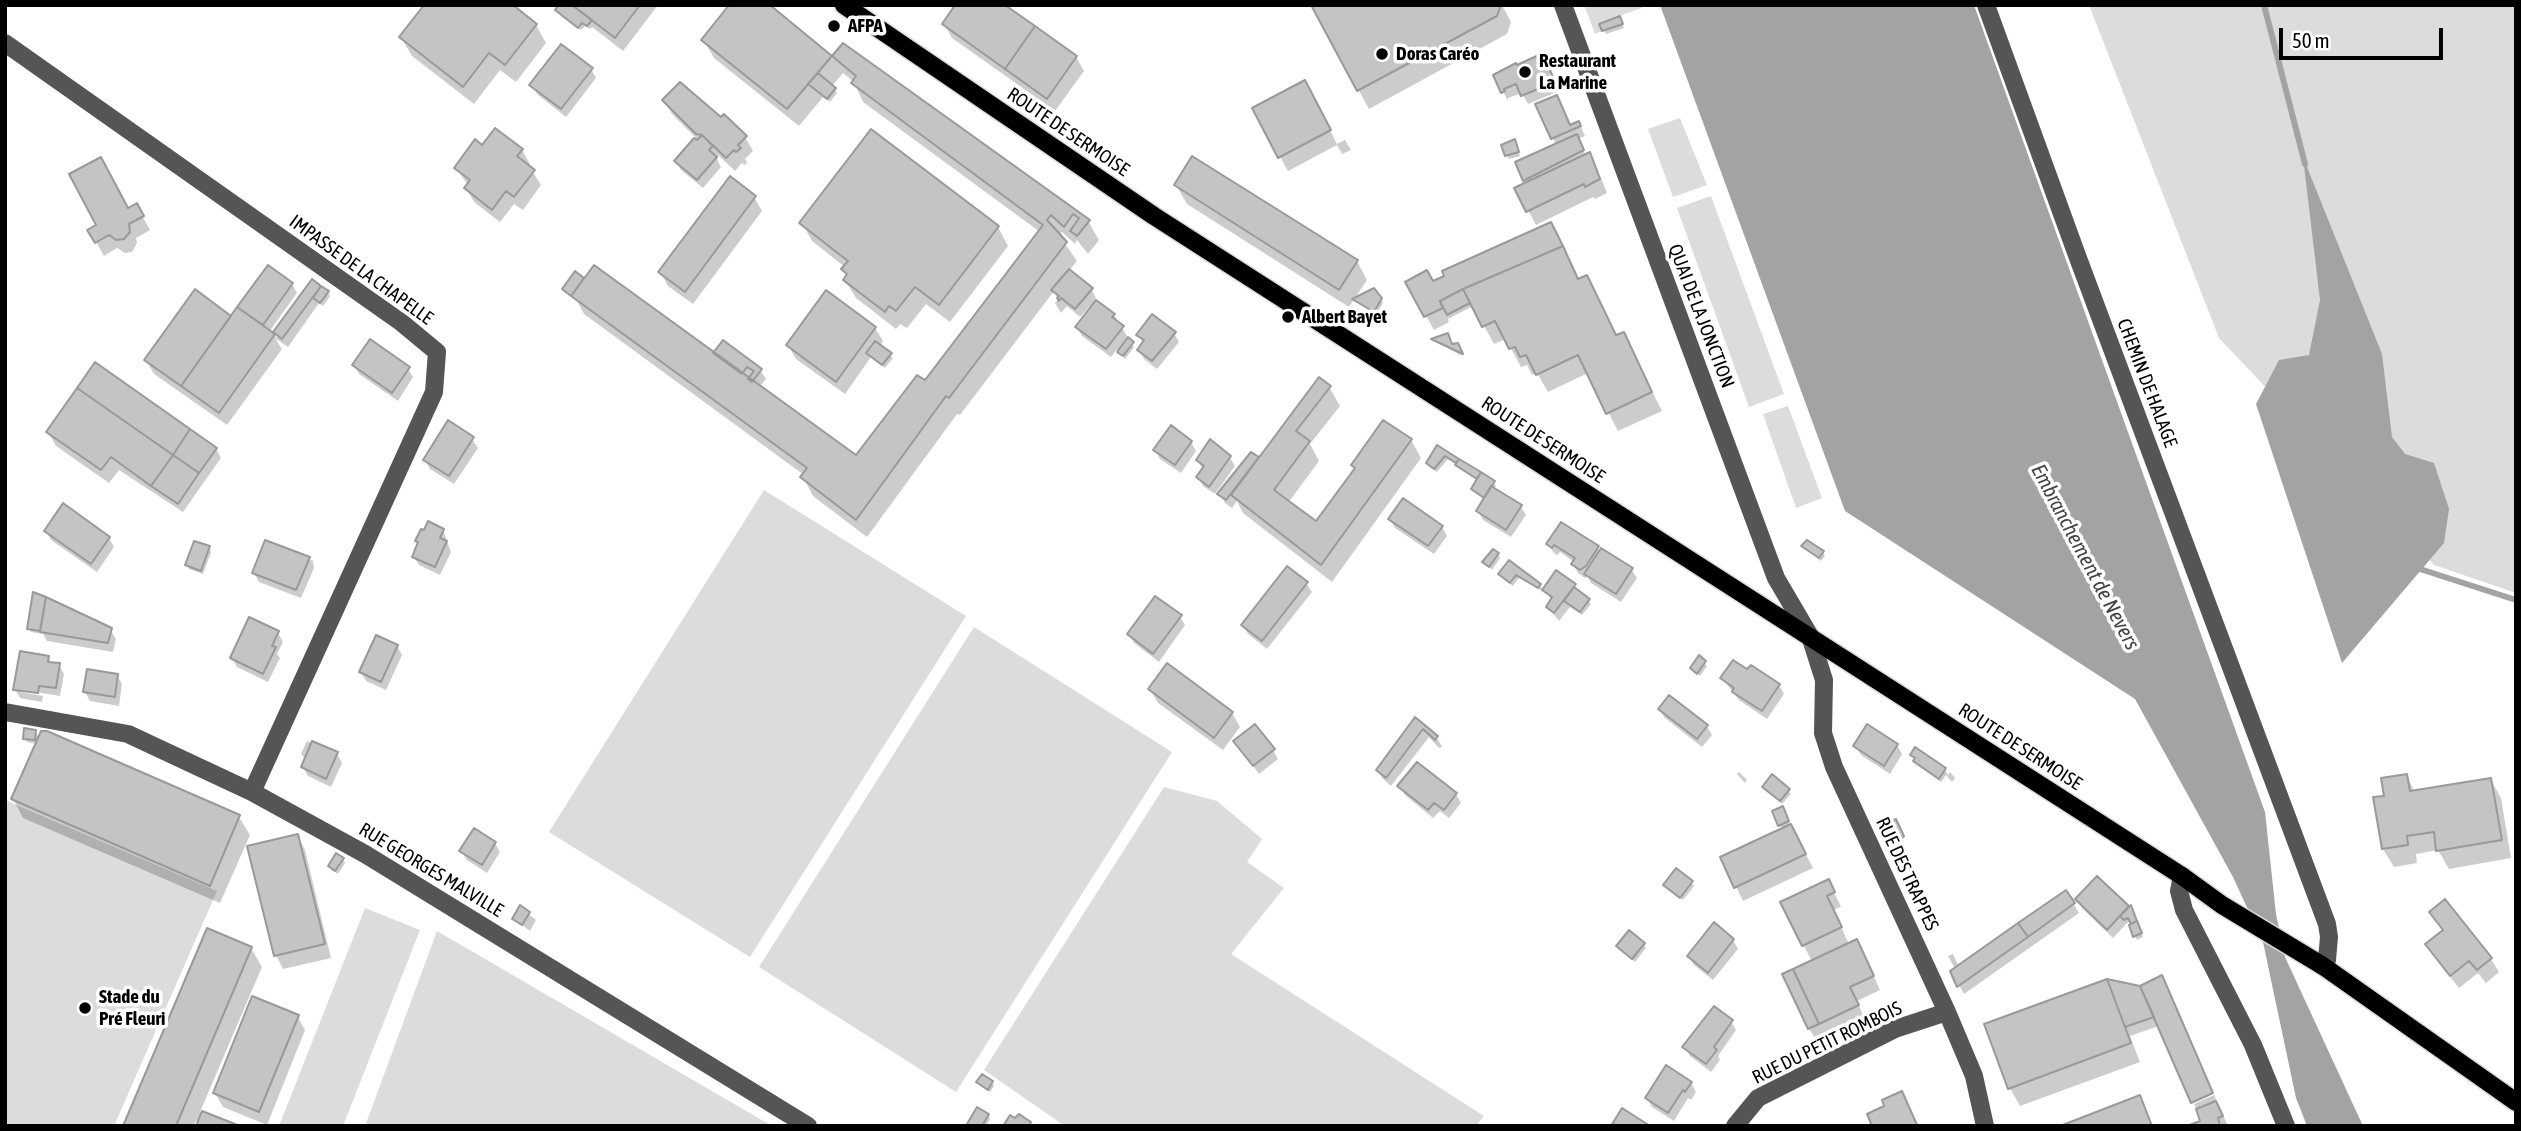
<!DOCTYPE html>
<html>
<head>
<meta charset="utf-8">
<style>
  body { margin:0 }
  #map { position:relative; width:2521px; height:1131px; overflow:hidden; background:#fff; font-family:"Asap Condensed",sans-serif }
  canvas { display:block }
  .frame { position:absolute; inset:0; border:7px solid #000; pointer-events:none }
  .scale { position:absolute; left:2279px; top:28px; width:164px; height:32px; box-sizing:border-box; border:4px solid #000; border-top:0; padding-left:9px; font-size:21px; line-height:24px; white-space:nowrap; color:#000; -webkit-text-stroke:5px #fff; paint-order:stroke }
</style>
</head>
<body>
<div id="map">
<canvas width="2521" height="1131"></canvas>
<div class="frame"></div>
<div class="scale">50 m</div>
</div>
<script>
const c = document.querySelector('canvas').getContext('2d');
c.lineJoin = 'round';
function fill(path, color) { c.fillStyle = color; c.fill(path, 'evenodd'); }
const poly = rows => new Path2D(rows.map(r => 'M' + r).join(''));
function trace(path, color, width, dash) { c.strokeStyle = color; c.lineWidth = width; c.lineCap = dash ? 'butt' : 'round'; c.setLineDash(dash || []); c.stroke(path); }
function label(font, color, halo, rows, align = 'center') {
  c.font = font + ' "Asap Condensed",sans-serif'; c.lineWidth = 7; c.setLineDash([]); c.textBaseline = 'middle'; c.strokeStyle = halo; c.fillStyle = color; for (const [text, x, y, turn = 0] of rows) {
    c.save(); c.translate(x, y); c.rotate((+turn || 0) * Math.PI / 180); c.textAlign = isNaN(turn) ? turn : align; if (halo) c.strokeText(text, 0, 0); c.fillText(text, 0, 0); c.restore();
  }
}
fill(poly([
  [1584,5,1641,5,1642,8,1599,23,1602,31,1595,34],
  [2089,5,2516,5,2516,593,2434,565,2219,338],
  [1680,118,1707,185,1673,197,1648,129],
  [1711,196,1784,394,1749,407,1677,208],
  [1788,406,1822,498,1796,508,1763,414],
  [764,490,966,616,750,957,549,832],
  [974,627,1172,752,956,1092,759,967],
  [1164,787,1217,801,1262,839,1247,862,1284,888,1231,954,1484,1116,1476,1126,1065,1126,984,1070],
  [5,800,217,891,114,1126,5,1126],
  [365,908,420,930,343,1126,279,1126],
  [437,931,772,1126,365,1126]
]), '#dcdcdc');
fill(poly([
  [1660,5,1974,5,2265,812,2276,914,2285,957,2363,1126,2307,1126,2296,1098,2263,942,2233,877,2135,699,1845,511],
  [2303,157,2382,354,2392,437,2405,454,2434,463,2449,509,2444,543,2342,663,2256,404,2279,360,2309,355,2320,300]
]), '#a3a3a3');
fill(poly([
  [558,5,658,5,623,51,592,27,590,29,585,26,581,30,559,14],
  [1313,5,1502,5,1511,22,1507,34,1369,109],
  [1621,22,1624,28,1606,34,1601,25],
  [944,24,1076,57,1084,71,1055,111,952,38],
  [536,25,546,43,516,82,500,70,474,104,412,56,401,37],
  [704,40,830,57,832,59,843,46,1088,221,1099,240,1088,254,1077,240,1075,244,1062,232,1059,235,1077,261,1069,271,1091,289,1096,298,1094,301,1114,315,1127,336,1126,338,1134,347,1125,359,1117,349,1111,357,1082,336,1077,327,1092,308,1090,306,1080,317,1067,306,1061,313,1055,303,1058,299,1054,291,960,415,957,414,867,537,813,496,803,477,804,475,584,314,576,299,564,289,575,274,714,355,760,370,766,379,759,387,857,458,925,383,1040,232,863,102,854,82,843,73,832,86,837,93,830,102,823,97,799,126,714,58],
  [1543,56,1559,91,1528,104,1522,93,1508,98,1508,101,1495,76],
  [591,69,596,78,566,117,537,94,532,85],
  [1312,96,1337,144,1345,140,1351,150,1342,154,1337,145,1288,171,1254,109],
  [664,101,745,137,753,151,745,159,747,162,745,165,742,163,735,171,718,155,716,157,721,167,703,188,681,170,676,161,696,138,672,114],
  [1537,105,1571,127,1579,123,1585,136,1578,139,1586,156,1589,154,1597,168,1607,193,1595,199,1593,197,1536,225,1517,189,1527,184,1525,180,1556,145],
  [1516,145,1520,156,1509,159,1503,146],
  [482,147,522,150,530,164,527,167,533,172,541,185,523,210,514,204,500,222,474,202,466,188,468,185,456,168],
  [1176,185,1357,261,1367,280,1349,307,1187,204],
  [754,197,762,211,693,304,668,286,660,272],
  [136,205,150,230,136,238,137,243,132,252,125,253,117,248,104,256,90,231],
  [802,223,998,227,1008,246,950,322,926,304,907,328,900,324,896,329,856,298,845,280,847,276,844,269,845,267,812,241],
  [1559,238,1579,280,1587,277,1617,336,1623,334,1662,411,1618,431,1588,373,1548,392,1537,373,1532,375,1527,365,1521,367,1506,339,1494,344,1473,306,1448,319,1449,322,1434,330,1408,283,1433,283],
  [268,267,292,284,297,293,269,332,278,338,275,332,320,287,320,290,328,292,330,296,323,306,319,303,288,347,275,338,282,349,227,425,154,374,146,360,232,318],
  [1374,290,1383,303,1376,315,1355,300],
  [875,328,883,341,880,346,893,358,885,368,871,357,845,394,796,359,788,345],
  [1174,333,1179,342,1157,369,1144,359,1139,350,1144,344,1138,335],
  [1448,335,1452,346,1459,348,1462,356,1433,340],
  [354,365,408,369,413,377,398,401,359,374],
  [1329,387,1340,406,1310,444,1319,461,1288,503,1316,524,1356,470,1353,465,1411,440,1421,458,1332,582,1243,513,1237,501,1232,508,1225,503,1220,494,1251,454,1259,460],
  [48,432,216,449,221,458,183,512,119,470,109,483,56,446],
  [472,439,478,448,454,484,430,469,425,460],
  [1191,442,1196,451,1181,473,1160,459,1155,450],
  [1211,442,1230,458,1235,466,1215,494,1203,486,1198,477,1203,470,1198,460],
  [1437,447,1493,482,1496,486,1494,489,1520,506,1526,515,1511,537,1483,520,1478,511,1485,499,1473,489,1478,481,1448,459,1437,472,1430,467,1428,463],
  [1390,519,1442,527,1447,536,1434,554,1395,528],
  [443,530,451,552,440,575,419,565,414,557],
  [46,531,109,538,114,547,97,572,51,540],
  [266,542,313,561,314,568,301,598,259,582,254,573],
  [1548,544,1597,547,1600,553,1631,569,1637,578,1621,602,1591,583,1588,577,1585,578,1578,573,1573,564,1574,562,1560,552,1557,555,1554,553],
  [1803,547,1823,552,1825,556,1821,561],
  [209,548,211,552,203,574,189,569,187,565],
  [1498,555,1500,558,1492,570,1484,562],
  [1509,562,1540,585,1542,589,1540,590,1519,578,1513,586,1503,578,1500,574],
  [1306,583,1312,592,1267,649,1248,634,1243,625],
  [1575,586,1591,604,1582,615,1570,607,1559,621,1548,607,1552,600,1544,590],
  [35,594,110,629,116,639,113,652,47,641,43,634,31,632,29,628],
  [1180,617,1185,625,1159,662,1134,643,1129,634],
  [278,633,283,642,277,654,280,658,268,682,237,667,232,658],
  [397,646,402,655,386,690,366,681,361,672],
  [48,658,52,664,59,665,64,674,60,696,19,689,19,692,43,696,42,702,20,698,15,689],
  [1699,658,1707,666,1700,676,1692,668],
  [117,675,122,684,119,706,90,701,85,692],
  [1722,678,1779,685,1784,694,1767,719,1739,700],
  [1150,689,1232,713,1240,727,1223,750,1158,703],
  [1660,710,1707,726,1712,735,1702,747,1665,718],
  [1415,720,1436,737,1442,746,1440,748,1438,747,1429,737,1391,786,1383,779,1378,770],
  [35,731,39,738,239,817,250,835,220,903,23,818,13,799,37,744,27,742,25,738],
  [307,741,337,754,342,763,331,787,308,776,303,767,306,759,301,754],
  [1897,745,1902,754,1890,774,1861,755,1855,746],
  [1241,750,1273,750,1278,759,1259,774],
  [1912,755,1945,769,1948,775,1950,772,1955,778,1952,782,1946,775,1941,782,1917,765],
  [1417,764,1456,794,1461,803,1449,818,1440,811,1433,818,1405,795,1400,786],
  [1739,772,1747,780,1745,783,1737,774],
  [2406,775,2415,792,2491,780,2501,798,2511,858,2449,869,2438,850,2416,854,2417,863,2394,867,2383,849,2375,799,2386,797],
  [1764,788,1788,790,1791,794,1782,804],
  [1784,812,1813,868,1743,901,1722,858,1783,830,1780,825],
  [1895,821,1904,841,1895,851,1883,826],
  [297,836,305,850,331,958,283,969,276,955],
  [495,843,500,852,487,873,467,860,461,851],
  [343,859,345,863,338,874,332,870,330,866],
  [2097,879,2132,911,2143,937,2137,940,2131,926,2132,921,2127,923,2113,938,2082,908,2077,899],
  [1691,882,1694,886,1683,900,1665,885],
  [1829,882,1841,907,1833,910,1849,944,1864,955,1880,990,1857,1001,1865,1020,1828,1036,1825,1032,1814,1037,1809,1028,1812,962,1783,903],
  [2066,892,2079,913,1964,994,1952,972,1955,969,1948,956,1953,954,1959,967],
  [521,908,536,920,530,931,514,919],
  [2431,912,2491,959,2499,972,2486,983,2478,973,2459,988,2435,958,2427,945,2443,931],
  [1733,940,1738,949,1713,980,1694,965,1689,956],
  [1644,944,1646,948,1635,962,1618,946],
  [251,948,262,967,200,1112,235,1126,196,1121,194,1126,125,1126],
  [2161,977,2213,1092,2192,1101,2159,1026,2130,1036,2140,1062,2020,1106,2010,1088,2140,988],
  [297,1016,305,1030,267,1125,223,1107,215,1093],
  [1731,1021,1736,1030,1718,1056,1720,1060,1711,1072,1690,1056,1685,1047],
  [978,1082,992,1083,994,1086,990,1092],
  [1691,1083,1696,1092,1691,1100,1688,1098,1674,1121,1652,1107,1647,1098],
  [2214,1095,2228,1126,2192,1126,2203,1122,2194,1104],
  [988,1115,990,1119,986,1126,970,1126]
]), '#0003');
trace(poly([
  [2264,5,2305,164],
  [2416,565,2420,569,2516,600]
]), '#a3a3a3', 6);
const building = poly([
  [424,5,513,5,537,24,505,65,489,53,463,87,399,37,424,5],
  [558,5,572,5,592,20,587,26,582,23,578,28,555,10,558,5],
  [572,5,640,5,615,38,572,5],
  [729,5,770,5,832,56,787,109,701,40,729,5],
  [955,5,1005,5,1035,26,1005,69,942,24,955,5],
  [1311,5,1501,5,1497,16,1357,91,1311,5],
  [1620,16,1623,24,1602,31,1599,24,1620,16],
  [1035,26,1077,56,1047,99,1005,69,1035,26],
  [843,43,1090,220,1077,236,1070,231,1079,218,1073,214,1064,227,1051,215,1047,220,1067,242,949,398,946,396,856,520,800,477,807,468,571,296,594,265,856,455,917,375,925,380,1043,225,851,83,856,76,832,56,843,43],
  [561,44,593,68,561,109,529,85,561,44],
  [1543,53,1555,82,1521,96,1516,84,1504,89,1505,91,1501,93,1493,75,1516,63,1517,65,1543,53],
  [818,73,836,88,827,99,808,84,818,73],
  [1305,80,1331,130,1278,158,1252,108,1305,80],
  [680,82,721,117,724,114,747,136,738,145,741,148,736,152,734,150,726,158,702,135,696,134,662,100,680,82],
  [1557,95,1570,125,1579,121,1581,126,1551,139,1535,104,1557,95],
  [495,128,523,149,517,156,535,170,514,197,506,191,492,210,464,188,470,180,454,168,475,139,482,145,495,128],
  [871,129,999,226,939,305,915,287,896,311,889,306,885,312,843,280,847,274,841,269,848,261,799,223,871,129],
  [1577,134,1584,150,1523,181,1515,162,1577,134],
  [702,135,713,146,709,150,717,157,697,180,674,161,694,138,697,140,702,135],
  [1515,139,1519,152,1505,156,1501,145,1515,139],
  [1590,152,1600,179,1585,187,1584,184,1526,212,1514,188,1590,152],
  [1192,156,1358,260,1339,290,1174,185,1192,156],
  [101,157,128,208,137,203,144,216,129,224,130,232,124,239,116,240,109,235,95,243,87,230,96,225,69,174,101,157],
  [730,176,756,196,685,292,658,272,730,176],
  [1551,222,1563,246,1463,289,1440,301,1443,308,1424,317,1405,282,1427,270,1433,281,1444,276,1442,271,1551,222],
  [1563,246,1578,279,1587,275,1616,335,1624,332,1652,392,1606,414,1578,355,1536,375,1526,355,1520,357,1515,347,1509,349,1495,321,1482,327,1463,289,1563,246],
  [268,265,293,283,263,325,237,307,268,265],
  [1069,269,1093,288,1075,309,1061,298,1059,301,1057,298,1059,296,1051,290,1069,269],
  [575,271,584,278,571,296,562,289,575,271],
  [312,279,321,286,282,339,273,332,312,279],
  [321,286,329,291,320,303,313,298,321,286],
  [1374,288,1382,298,1374,312,1352,299,1374,288],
  [195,289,231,316,181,386,144,360,195,289],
  [1463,289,1470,303,1447,315,1440,301,1463,289],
  [826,290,876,327,836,382,786,345,826,290],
  [1096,300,1115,314,1112,317,1124,326,1106,349,1075,327,1096,300],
  [237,307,275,334,219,413,181,386,237,307],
  [1152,314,1176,332,1152,361,1137,350,1144,340,1136,335,1152,314],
  [1448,333,1452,344,1458,343,1463,354,1431,339,1448,333],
  [1128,337,1134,342,1123,356,1117,352,1128,337],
  [370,339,410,367,392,393,352,365,370,339],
  [723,340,762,369,752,382,748,379,754,371,747,367,742,374,713,353,723,340],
  [875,341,892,353,882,365,866,353,875,341],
  [95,362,190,429,173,455,77,388,95,362],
  [1319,377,1331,386,1296,431,1310,441,1274,490,1316,521,1355,468,1351,465,1383,420,1412,439,1321,565,1231,495,1319,377],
  [77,388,173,455,151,486,111,457,101,470,46,432,77,388],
  [448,420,474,437,449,476,423,460,448,420],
  [1171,425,1192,441,1175,465,1153,450,1171,425],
  [190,429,217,448,199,473,173,455,190,429],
  [1210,439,1231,456,1209,487,1196,477,1204,466,1196,460,1210,439],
  [1437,445,1459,459,1456,463,1445,456,1434,469,1426,463,1437,445],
  [1251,452,1259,457,1226,500,1217,494,1251,452],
  [173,455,199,473,178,504,151,486,173,455],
  [1459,459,1481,472,1477,479,1455,465,1459,459],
  [1481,472,1495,481,1484,498,1471,489,1481,472],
  [1491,486,1522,505,1506,530,1476,511,1491,486],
  [1403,498,1443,526,1428,546,1388,519,1403,498],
  [63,503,110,537,91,564,44,531,63,503],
  [428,521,444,529,440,538,447,541,435,567,412,557,418,542,415,541,421,529,424,530,428,521],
  [1561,522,1599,546,1586,566,1580,570,1571,564,1575,558,1554,545,1552,548,1546,544,1561,522],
  [265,540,310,557,296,590,252,573,265,540],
  [1807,540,1824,551,1819,558,1801,546,1807,540],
  [194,541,210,546,201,571,185,565,194,541],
  [1601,548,1633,568,1616,594,1584,574,1601,548],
  [1493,549,1499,553,1489,567,1482,562,1493,549],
  [1509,560,1541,584,1538,588,1516,575,1510,583,1498,574,1509,560],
  [1287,566,1308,582,1262,641,1241,625,1287,566],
  [1556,570,1576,584,1554,613,1546,607,1552,597,1542,590,1556,570],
  [1574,587,1590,599,1580,612,1564,601,1574,587],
  [33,592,46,597,40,631,27,629,33,592],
  [1155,596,1182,615,1153,654,1127,634,1155,596],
  [46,597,112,628,108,643,40,632,46,597],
  [249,617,279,631,272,646,276,647,263,674,230,658,249,617],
  [376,635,398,645,381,682,359,672,376,635],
  [20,651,49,656,48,662,60,663,56,688,39,686,38,693,13,690,20,651],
  [1699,655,1706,661,1697,674,1690,668,1699,655],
  [1733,660,1747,669,1751,665,1780,684,1762,711,1732,692,1734,688,1720,678,1733,660],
  [1167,663,1233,712,1214,738,1148,689,1167,663],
  [87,669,118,674,115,697,83,692,87,669],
  [1669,695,1708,725,1697,739,1658,709,1669,695],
  [1415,717,1438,736,1435,740,1423,729,1386,778,1376,770,1415,717],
  [1255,724,1275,749,1253,766,1233,741,1255,724],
  [1867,724,1898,744,1884,766,1853,746,1867,724],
  [24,728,36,730,35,740,23,739,24,728],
  [41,731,47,731,240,815,210,886,11,799,41,731],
  [312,741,338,752,326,779,301,767,312,741],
  [1915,747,1946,768,1939,779,1913,761,1915,758,1910,755,1915,747],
  [1417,762,1457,793,1444,810,1434,803,1428,810,1397,786,1417,762],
  [1772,774,1790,789,1780,801,1762,787,1772,774],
  [2407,774,2410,791,2491,778,2502,840,2436,851,2434,832,2407,836,2408,845,2382,849,2373,797,2384,796,2381,778,2407,774],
  [1783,806,1789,821,1778,826,1772,811,1783,806],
  [1896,819,1904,836,1892,849,1880,825,1896,819],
  [1791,824,1806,854,1734,888,1720,857,1791,824],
  [474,828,496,842,482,865,459,851,474,828],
  [298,834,325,944,274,956,247,846,298,834],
  [336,853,344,858,335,871,328,866,336,853],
  [1676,868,1693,881,1680,898,1663,885,1676,868],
  [2097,876,2129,906,2107,930,2075,899,2097,876],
  [1829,879,1835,892,1827,896,1842,927,1802,946,1780,902,1829,879],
  [2066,890,2075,903,2028,937,2018,923,2066,890],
  [2445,899,2492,958,2477,970,2469,961,2450,976,2425,944,2443,930,2429,912,2445,899],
  [520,905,530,912,522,925,512,919,520,905],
  [2131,905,2137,921,2131,924,2128,918,2124,920,2120,916,2131,905],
  [2137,921,2142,933,2133,937,2129,925,2137,921],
  [1714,922,1734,939,1708,973,1687,956,1714,922],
  [2018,923,2028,937,1957,987,1950,971,2018,923],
  [207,928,252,947,176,1126,123,1126,207,928],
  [1629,930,1645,943,1632,959,1616,946,1629,930],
  [1857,939,1874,976,1850,987,1859,1005,1819,1024,1793,969,1857,939],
  [1793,969,1819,1024,1808,1029,1782,974,1793,969],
  [2162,975,2213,1093,2191,1103,2140,986,2162,975],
  [2107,979,2140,986,2154,1017,2125,1027,2107,979],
  [2107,979,2131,1043,2008,1089,1984,1024,2107,979],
  [252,996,299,1015,259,1112,213,1093,252,996],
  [1714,1006,1733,1020,1714,1047,1717,1050,1706,1064,1682,1047,1714,1006],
  [1666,1065,1692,1082,1685,1092,1683,1090,1668,1113,1645,1098,1666,1065],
  [982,1074,993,1081,988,1090,976,1082,982,1074],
  [1902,1091,1917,1125,1872,1126,1867,1114,1884,1106,1882,1100,1902,1091],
  [2140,1095,2152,1126,2060,1126,2140,1095],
  [2216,1101,2223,1116,2218,1118,2220,1126,2187,1126,2200,1121,2196,1109,2216,1101],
  [977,1107,989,1114,982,1126,970,1126,967,1124,977,1107],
  [1622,1108,1647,1124,1646,1126,1611,1126,1622,1108],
  [202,1111,240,1126,196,1126,202,1111],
  [1019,1114,1031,1122,1029,1126,1003,1126,1010,1115,1015,1118,1019,1114]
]);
fill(building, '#c4c4c4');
trace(building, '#999', 2);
const major = poly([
  [844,5,1154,216,2182,876,2222,905,2323,966,2516,1102]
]);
trace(major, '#dbdbdb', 21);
trace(poly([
  [1563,5,1776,578,1810,636,1824,680,1823,733,1834,767,1947,1012,1974,1076,1985,1126],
  [1986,5,2078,258,2327,924,2329,937,2327,960,2323,966],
  [5,43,402,323,437,352,434,392,252,792],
  [5,712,128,734,252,792,365,854,808,1126],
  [2182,876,2179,891,2184,910,2253,1045,2286,1126],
  [1735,1126,1758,1098,1895,1029,1947,1012]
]), '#555', 18);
trace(major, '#000', 18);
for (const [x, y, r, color] of [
  [834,26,7,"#000"],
  [1382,54,7,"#000"],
  [1525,72,7,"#000"],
  [1288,317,7,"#000"],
  [85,1008,7,"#000"]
]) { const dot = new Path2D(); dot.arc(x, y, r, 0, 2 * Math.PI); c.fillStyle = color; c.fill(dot); trace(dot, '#fff', 2.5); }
label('bold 19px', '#000', '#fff', [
  ["AFPA",848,26],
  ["Doras Caréo",1396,54],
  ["Restaurant",1539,61],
  ["La Marine",1539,83],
  ["Albert Bayet",1302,317],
  ["Stade du",99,997],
  ["Pré Fleuri",99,1019]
], 'left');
label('19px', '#000', '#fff', [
  ["ROUTE DE SERMOISE",1068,132,34],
  ["IMPASSE DE LA CHAPELLE",361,270,36],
  ["QUAI DE LA JONCTION",1701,316,69],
  ["CHEMIN DE HALAGE",2147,383,69],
  ["ROUTE DE SERMOISE",1543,440,33],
  ["ROUTE DE SERMOISE",2020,747,33],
  ["RUE GEORGES MALVILLE",431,870,31],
  ["RUE DES TRAPPES",1907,874,65],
  ["RUE DU PETIT ROMBOIS",1827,1043,-26]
]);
label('italic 21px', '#444', '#fff', [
  ["Embranchement de Nevers",2085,557,62]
]);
</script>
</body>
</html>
